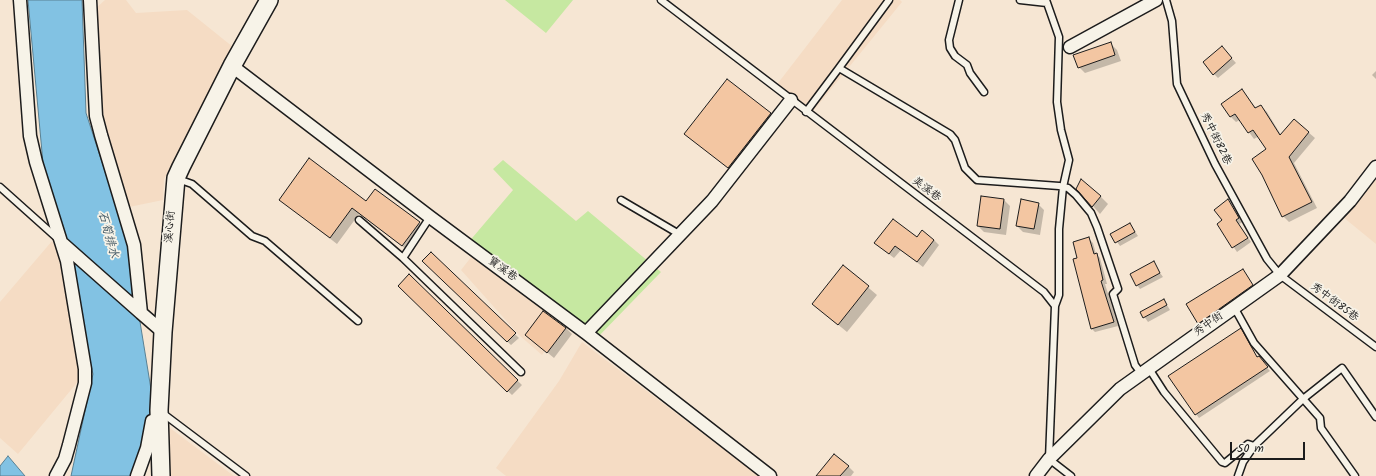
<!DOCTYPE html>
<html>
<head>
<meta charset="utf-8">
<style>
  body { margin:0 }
  #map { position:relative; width:1376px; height:476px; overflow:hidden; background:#f6e6d3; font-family:Kalam,sans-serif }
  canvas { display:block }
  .scale { position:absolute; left:1230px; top:442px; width:75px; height:18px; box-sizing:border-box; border:2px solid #1c1c1c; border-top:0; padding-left:5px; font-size:12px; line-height:14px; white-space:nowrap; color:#1c1c1c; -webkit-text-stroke:3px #f7f3e8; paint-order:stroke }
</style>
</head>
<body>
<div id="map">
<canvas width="1376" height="476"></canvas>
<div class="scale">50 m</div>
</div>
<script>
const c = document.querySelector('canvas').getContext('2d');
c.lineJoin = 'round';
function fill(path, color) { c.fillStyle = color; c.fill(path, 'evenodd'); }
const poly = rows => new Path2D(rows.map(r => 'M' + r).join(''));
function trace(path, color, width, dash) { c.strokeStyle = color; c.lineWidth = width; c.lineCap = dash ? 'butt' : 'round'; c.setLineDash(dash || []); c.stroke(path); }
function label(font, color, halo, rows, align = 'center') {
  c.font = font + ' Kalam,"LXGW WenKai TC",sans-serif'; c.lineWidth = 3.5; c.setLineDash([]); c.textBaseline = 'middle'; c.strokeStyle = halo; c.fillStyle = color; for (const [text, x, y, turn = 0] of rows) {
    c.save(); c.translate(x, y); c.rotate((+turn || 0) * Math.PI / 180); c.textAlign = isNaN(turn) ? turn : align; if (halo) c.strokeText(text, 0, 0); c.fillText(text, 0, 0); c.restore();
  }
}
fill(poly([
  [105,0,126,0,136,13,187,10,233,47,164,179,163,200,129,207,105,133,95,9],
  [842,0,900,0,902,2,810,115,775,87],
  [1376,176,1376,244,1343,217],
  [52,241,61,253,80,379,18,454,0,438,0,302],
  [472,256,563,326,542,355,519,335,461,270],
  [582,342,759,476,506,476,496,468,559,381],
  [170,428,234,476,156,476,160,433]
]), '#f5dcc4');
fill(poly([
  [505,0,573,0,546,33],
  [503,160,576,221,588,211,661,272,595,340,467,244,513,190,493,169]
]), '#c6e8a1');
const water = poly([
  [28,0,82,0,86,113,126,236,156,420,140,476,71,476,93,374,43,163,28,0],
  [8,456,25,476,0,476,0,466,8,456]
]);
fill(water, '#82c2e3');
trace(water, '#598093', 1);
fill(poly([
  [1111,44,1117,50,1121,61,1085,73,1079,67],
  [1225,51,1236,63,1218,78,1214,74],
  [1376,71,1376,79,1372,75],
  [727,80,778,122,737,175,685,134],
  [1242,91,1257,109,1261,106,1267,112,1281,135,1294,120,1315,138,1294,163,1317,208,1289,222,1283,216,1267,149,1259,136,1254,139,1240,120,1236,122,1231,117],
  [376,190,426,229,410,252,359,214,337,244,280,200,367,202],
  [1100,196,1108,204,1100,214,1093,206],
  [1004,200,1010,206,1006,235,984,232,978,226],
  [1228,200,1243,222,1239,224,1251,242,1237,252,1218,224,1224,221],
  [1038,204,1044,210,1040,235,1023,232,1017,226],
  [1130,224,1138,236,1120,246,1112,235],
  [917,239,934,240,939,245,923,267,901,250,894,258,881,248],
  [1089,239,1093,243,1096,254,1100,258,1107,284,1105,284,1118,326,1095,332,1092,329,1078,258],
  [431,253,519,338,511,345,424,261],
  [1153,263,1163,277,1140,289,1137,285],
  [843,266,877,295,847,332,813,304],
  [1243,270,1256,290,1203,327,1187,305],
  [409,276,522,385,512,395,399,286],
  [1164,300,1170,310,1148,322,1141,312],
  [566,328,572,334,554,358,526,335],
  [1241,330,1258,358,1270,371,1199,418,1196,414],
  [848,466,854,472,851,476,817,476]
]), '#0003');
const building = poly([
  [1111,42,1115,55,1078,68,1073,55,1111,42],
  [1222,46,1232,58,1213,75,1203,62,1222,46],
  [727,79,771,113,728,168,684,134,727,79],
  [1242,89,1255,108,1261,105,1280,135,1294,119,1309,132,1289,157,1312,202,1282,217,1262,175,1252,159,1266,149,1253,130,1248,133,1235,114,1230,117,1221,104,1242,89],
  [309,158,366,201,375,189,420,222,402,246,352,208,330,238,279,200,309,158],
  [1081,179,1101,196,1092,207,1076,189,1081,179],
  [981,196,1004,199,1000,229,977,226,981,196],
  [1021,199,1039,203,1034,229,1016,226,1021,199],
  [1228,199,1239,218,1236,220,1248,238,1232,248,1217,224,1222,220,1214,210,1228,199],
  [893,219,917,237,922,230,934,240,917,262,895,246,889,254,874,243,893,219],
  [1130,223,1135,232,1115,243,1110,234,1130,223],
  [1089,237,1094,254,1097,253,1103,280,1101,281,1114,322,1091,329,1073,259,1077,258,1073,242,1089,237],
  [431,252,516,333,507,342,422,261,431,252],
  [1154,261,1160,273,1136,286,1130,274,1154,261],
  [843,265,869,286,838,325,812,304,843,265],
  [1243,269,1253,285,1198,324,1186,304,1243,269],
  [409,274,518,380,507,392,398,286,409,274],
  [1164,299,1167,305,1143,318,1140,312,1164,299],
  [543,311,566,328,547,353,525,335,543,311],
  [1241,328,1257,357,1259,356,1268,367,1195,415,1168,376,1241,328],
  [834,454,849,466,840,476,816,476,834,454]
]);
fill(building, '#f3c6a2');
trace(building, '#1c1c1c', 1);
const lane = poly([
  [661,0,1044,292,1055,306,1049,459,1071,476],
  [889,0,839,68,950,134,955,140,965,168,977,180,1059,186,1068,188,1076,195,1091,213,1097,227,1118,289,1113,294,1135,365,1141,373],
  [959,0,949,40,950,48,955,56,967,65,970,73,984,92],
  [1020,0,1047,3],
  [1046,0,1059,37,1057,102,1061,130,1069,160,1063,187,1059,229,1059,295,1055,306],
  [1166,0,1172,21,1177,84,1215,164,1267,259,1280,275,1376,347],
  [806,112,839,68],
  [178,179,192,184,252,236,265,241,358,321],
  [0,187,57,238],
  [621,200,679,234],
  [359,220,403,258,521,372],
  [403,258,430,217],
  [1234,307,1254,343,1320,418,1321,428,1355,476],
  [1148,367,1164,392,1222,462,1225,463,1248,444,1254,446,1303,399,1342,368,1376,417],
  [161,412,246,476],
  [1238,476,1243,462,1254,446]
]);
const street = poly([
  [20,0,30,136,36,162,67,261,85,369,85,383,69,445,65,459,56,476],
  [90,0,96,116,101,135,134,245,141,313,163,332],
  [1070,47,1156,0],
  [232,66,430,217,586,333,770,476],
  [63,244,141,313],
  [586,333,712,201,791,100],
  [137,476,147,448,152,421,159,419],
  [1036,476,1049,459,1120,389,1280,275,1350,201,1376,167]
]);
const secondary = poly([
  [161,476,159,410,163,332,176,178,181,167,232,66,269,0]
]);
trace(lane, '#1c1c1c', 9);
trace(street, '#1c1c1c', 15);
trace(secondary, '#1c1c1c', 20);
trace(lane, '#f7f3e8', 6);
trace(street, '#f7f3e8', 12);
trace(secondary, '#f7f3e8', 17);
label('11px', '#1c1c1c', '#f7f3e8', [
  ["秀中街82巷",1215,139,64],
  ["美溪巷",926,190,37],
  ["溪心街",171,227,-85],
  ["寶溪巷",502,270,36],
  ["秀中街85巷",1334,303,37],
  ["秀中街",1209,325,-35]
]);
label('italic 12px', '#405662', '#f7f3e8', [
  ["石筍排水",107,235,75]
]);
</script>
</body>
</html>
